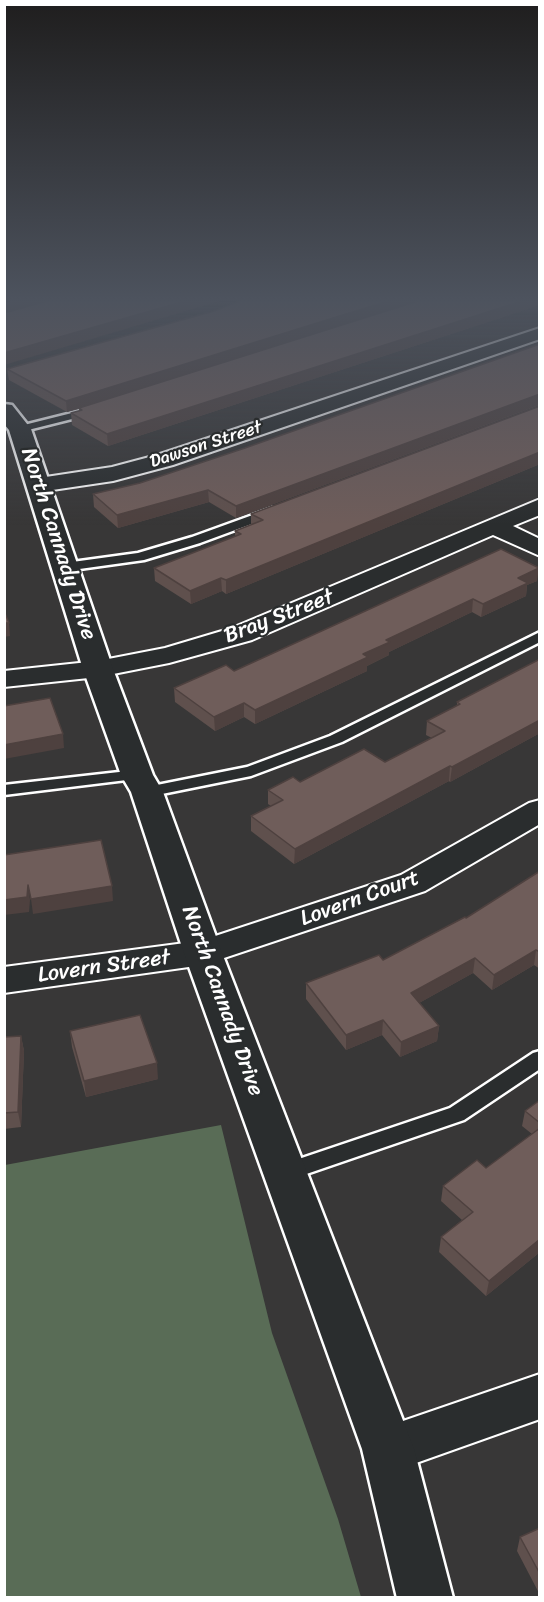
<!DOCTYPE html>
<html>
<head>
<meta charset="utf-8">
<style>
  body { margin:0 }
  #map { position:relative; width:544px; height:1602px; overflow:hidden; background:#383737; font-family:Sriracha,sans-serif }
  canvas { display:block }
  .frame { position:absolute; inset:0; border:6px solid #fff; pointer-events:none }
</style>
</head>
<body>
<div id="map">
<canvas width="544" height="1602"></canvas>
<div class="frame"></div>
</div>
<script>
const c = document.querySelector('canvas').getContext('2d');
c.lineJoin = 'round';
function fill(path, color) { c.fillStyle = color; c.fill(path, 'evenodd'); }
const poly = rows => new Path2D(rows.map(r => 'M' + r).join(''));
function trace(path, color, width, dash) { c.strokeStyle = color; c.lineWidth = width; c.lineCap = dash ? 'butt' : 'round'; c.setLineDash(dash || []); c.stroke(path); }
function label(font, color, halo, rows, align = 'center') {
  c.font = font + ' Sriracha,sans-serif'; c.lineWidth = 4.5; c.setLineDash([]); c.textBaseline = 'middle'; c.strokeStyle = halo; c.fillStyle = color; for (const [text, x, y, turn = 0] of rows) {
    c.save(); c.translate(x, y); c.rotate((+turn || 0) * Math.PI / 180); c.textAlign = isNaN(turn) ? turn : align; if (halo) c.strokeText(text, 0, 0); c.fillText(text, 0, 0); c.restore();
  }
}
fill(poly([
  [221,1125,272,1333,338,1519,361,1597,5,1597,5,1165]
]), '#596c56');
const lane = poly([
  [92,408,97,411,96,413,20,432,14,429,16,427,92,408],
  [272,508,276,509,278,512,276,515,200,543,144,560,65,571,58,567,65,563,138,553,192,537,272,508],
  [540,632,540,642,342,742,251,776,147,797,139,792,147,787,247,767,330,736,540,632],
  [137,770,143,772,145,775,143,778,4,795,4,785,137,770],
  [540,1051,540,1069,464,1120,286,1181,278,1178,275,1172,278,1166,450,1108,533,1053,540,1051]
]);
const street = poly([
  [540,328,540,339,173,465,113,481,39,492,31,490,28,485,31,480,39,478,112,467,157,455,540,328],
  [540,499,540,515,513,526,540,539,540,556,493,535,252,640,169,663,98,677,4,687,4,671,98,661,165,648,232,628,540,499],
  [540,800,540,824,425,891,203,965,4,993,4,967,200,941,401,875,529,803,540,800],
  [540,1374,540,1419,388,1473,371,1466,363,1449,371,1432,540,1374]
]);
const secondary = poly([
  [4,404,12,405,31,429,113,669,153,775,163,792,222,953,414,1449,453,1598,397,1598,362,1449,184,953,131,792,121,775,83,669,9,430,4,424,4,404]
]);
trace(lane, '#fff', 5);
trace(street, '#fff', 4);
trace(secondary, '#fff', 5);
fill(lane, '#2a2d2e');
fill(street, '#2a2d2e');
fill(secondary, '#2a2d2e');
fill(poly([
  [540,301,540,305,108,446,72,425,71,413,79,411,79,409,67,412,9,380,7,369,214,311],
  [540,344,540,405,236,518,209,502,118,528,94,507,93,494,140,483,245,448],
  [540,406,540,464,226,594,222,591,191,604,155,581,154,568,235,536,235,531,251,525,251,514],
  [501,549,537,581,527,585,526,596,481,617,472,612,389,652,389,655,367,666,367,671,255,724,244,717,215,731,175,702,174,688,234,671],
  [540,659,540,733,450,782,449,781,294,864,251,831,251,816,271,806,268,804,268,790,385,762,432,738,426,735,427,721,457,706,457,702],
  [540,871,540,969,534,965,492,990,473,973,419,1003,439,1026,437,1041,400,1057,382,1035,346,1050,306,999,306,983,383,960,466,918],
  [70,1031,158,1079,86,1097,72,1047],
  [21,1036,24,1051,21,1127,4,1129,4,1037],
  [540,1100,540,1252,486,1296,439,1252,441,1237,462,1220,441,1201,443,1186,486,1168,532,1134,522,1126,525,1111],
  [540,1528,540,1595,517,1551,520,1537]
]), '#5f504d');
fill(poly([
  [11,301,52,301,4,314,4,303],
  [185,301,220,301,4,365,4,353],
  [388,301,420,301,67,412,66,401],
  [522,301,540,301,540,305,108,446,107,434],
  [540,394,539,405,236,518,236,506],
  [540,452,540,464,226,594,226,580],
  [208,490,209,502,118,528,117,515],
  [539,568,537,581,527,585,526,596,481,617,483,604,518,578],
  [221,578,222,591,191,604,190,591],
  [473,599,472,612,389,652,389,655,367,666,367,671,255,724,255,710,363,654,386,640],
  [4,623,9,623,10,636,4,637],
  [244,703,244,717,215,731,214,717],
  [540,720,540,733,450,782,452,767],
  [63,734,64,748,4,759,4,745],
  [450,766,449,781,294,864,295,849],
  [28,885,30,900,29,912,4,915,4,900],
  [112,886,113,901,33,914,31,899],
  [536,950,534,965,492,990,494,975],
  [475,958,473,973,410,1008,411,993],
  [383,1020,382,1035,346,1050,346,1035],
  [439,1026,437,1041,400,1057,401,1042],
  [21,1036,24,1051,21,1127,18,1112],
  [157,1063,158,1079,86,1097,84,1081],
  [540,1239,540,1252,486,1296,489,1281]
]), '#4e413f');
const building = poly([
  [47,301,185,301,4,353,4,313,47,301],
  [240,301,388,301,66,401,7,369,214,311,240,301],
  [418,301,522,301,107,434,71,413,82,410,79,408,418,301],
  [540,344,540,394,236,506,208,490,117,515,93,494,140,483,245,448,540,344],
  [540,406,540,452,226,580,221,578,190,591,154,568,241,534,235,531,263,520,251,514,540,406],
  [501,549,539,568,518,578,528,583,483,604,473,599,386,640,390,642,363,654,368,657,255,710,244,703,214,717,174,688,226,665,234,671,501,549],
  [4,611,9,623,4,623,4,611],
  [540,659,540,720,512,735,452,767,450,766,295,849,251,816,283,800,268,790,293,777,300,782,364,749,385,762,445,731,427,721,460,704,457,702,540,659],
  [50,698,63,734,4,745,4,706,50,698],
  [101,840,112,886,31,899,28,885,27,897,4,900,4,855,101,840],
  [540,871,540,952,536,950,494,975,475,958,411,993,439,1026,401,1042,383,1020,346,1035,306,983,379,955,383,960,465,917,466,918,540,871],
  [140,1015,157,1063,84,1081,70,1031,140,1015],
  [21,1036,18,1112,4,1113,4,1037,21,1036],
  [540,1100,540,1123,525,1111,540,1100],
  [540,1128,540,1239,489,1281,441,1237,473,1212,443,1186,477,1160,486,1168,540,1128],
  [540,1528,540,1574,520,1537,540,1528]
]);
fill(building, '#6f5d5a');
trace(building, '#4e413f', 1.5);
const sky = c.createLinearGradient(0, 0, 0, 525);
sky.addColorStop(0, '#1f1e1e');
sky.addColorStop(0.57, '#4d535e');
sky.addColorStop(1, '#4d535e00');
c.fillStyle = sky;
c.fillRect(0, 0, 544, 525);
label('18px', '#fff', '#2a2d2e', [
  ["Dawson Street",206,445,-18]
]);
label('22px', '#fff', '#2a2d2e', [
  ["North Cannady Drive",58,544,72],
  ["Bray Street",279,617,-21],
  ["Lovern Court",360,899,-20],
  ["Lovern Street",104,967,-8],
  ["North Cannady Drive",222,1001,70]
]);
</script>
</body>
</html>
